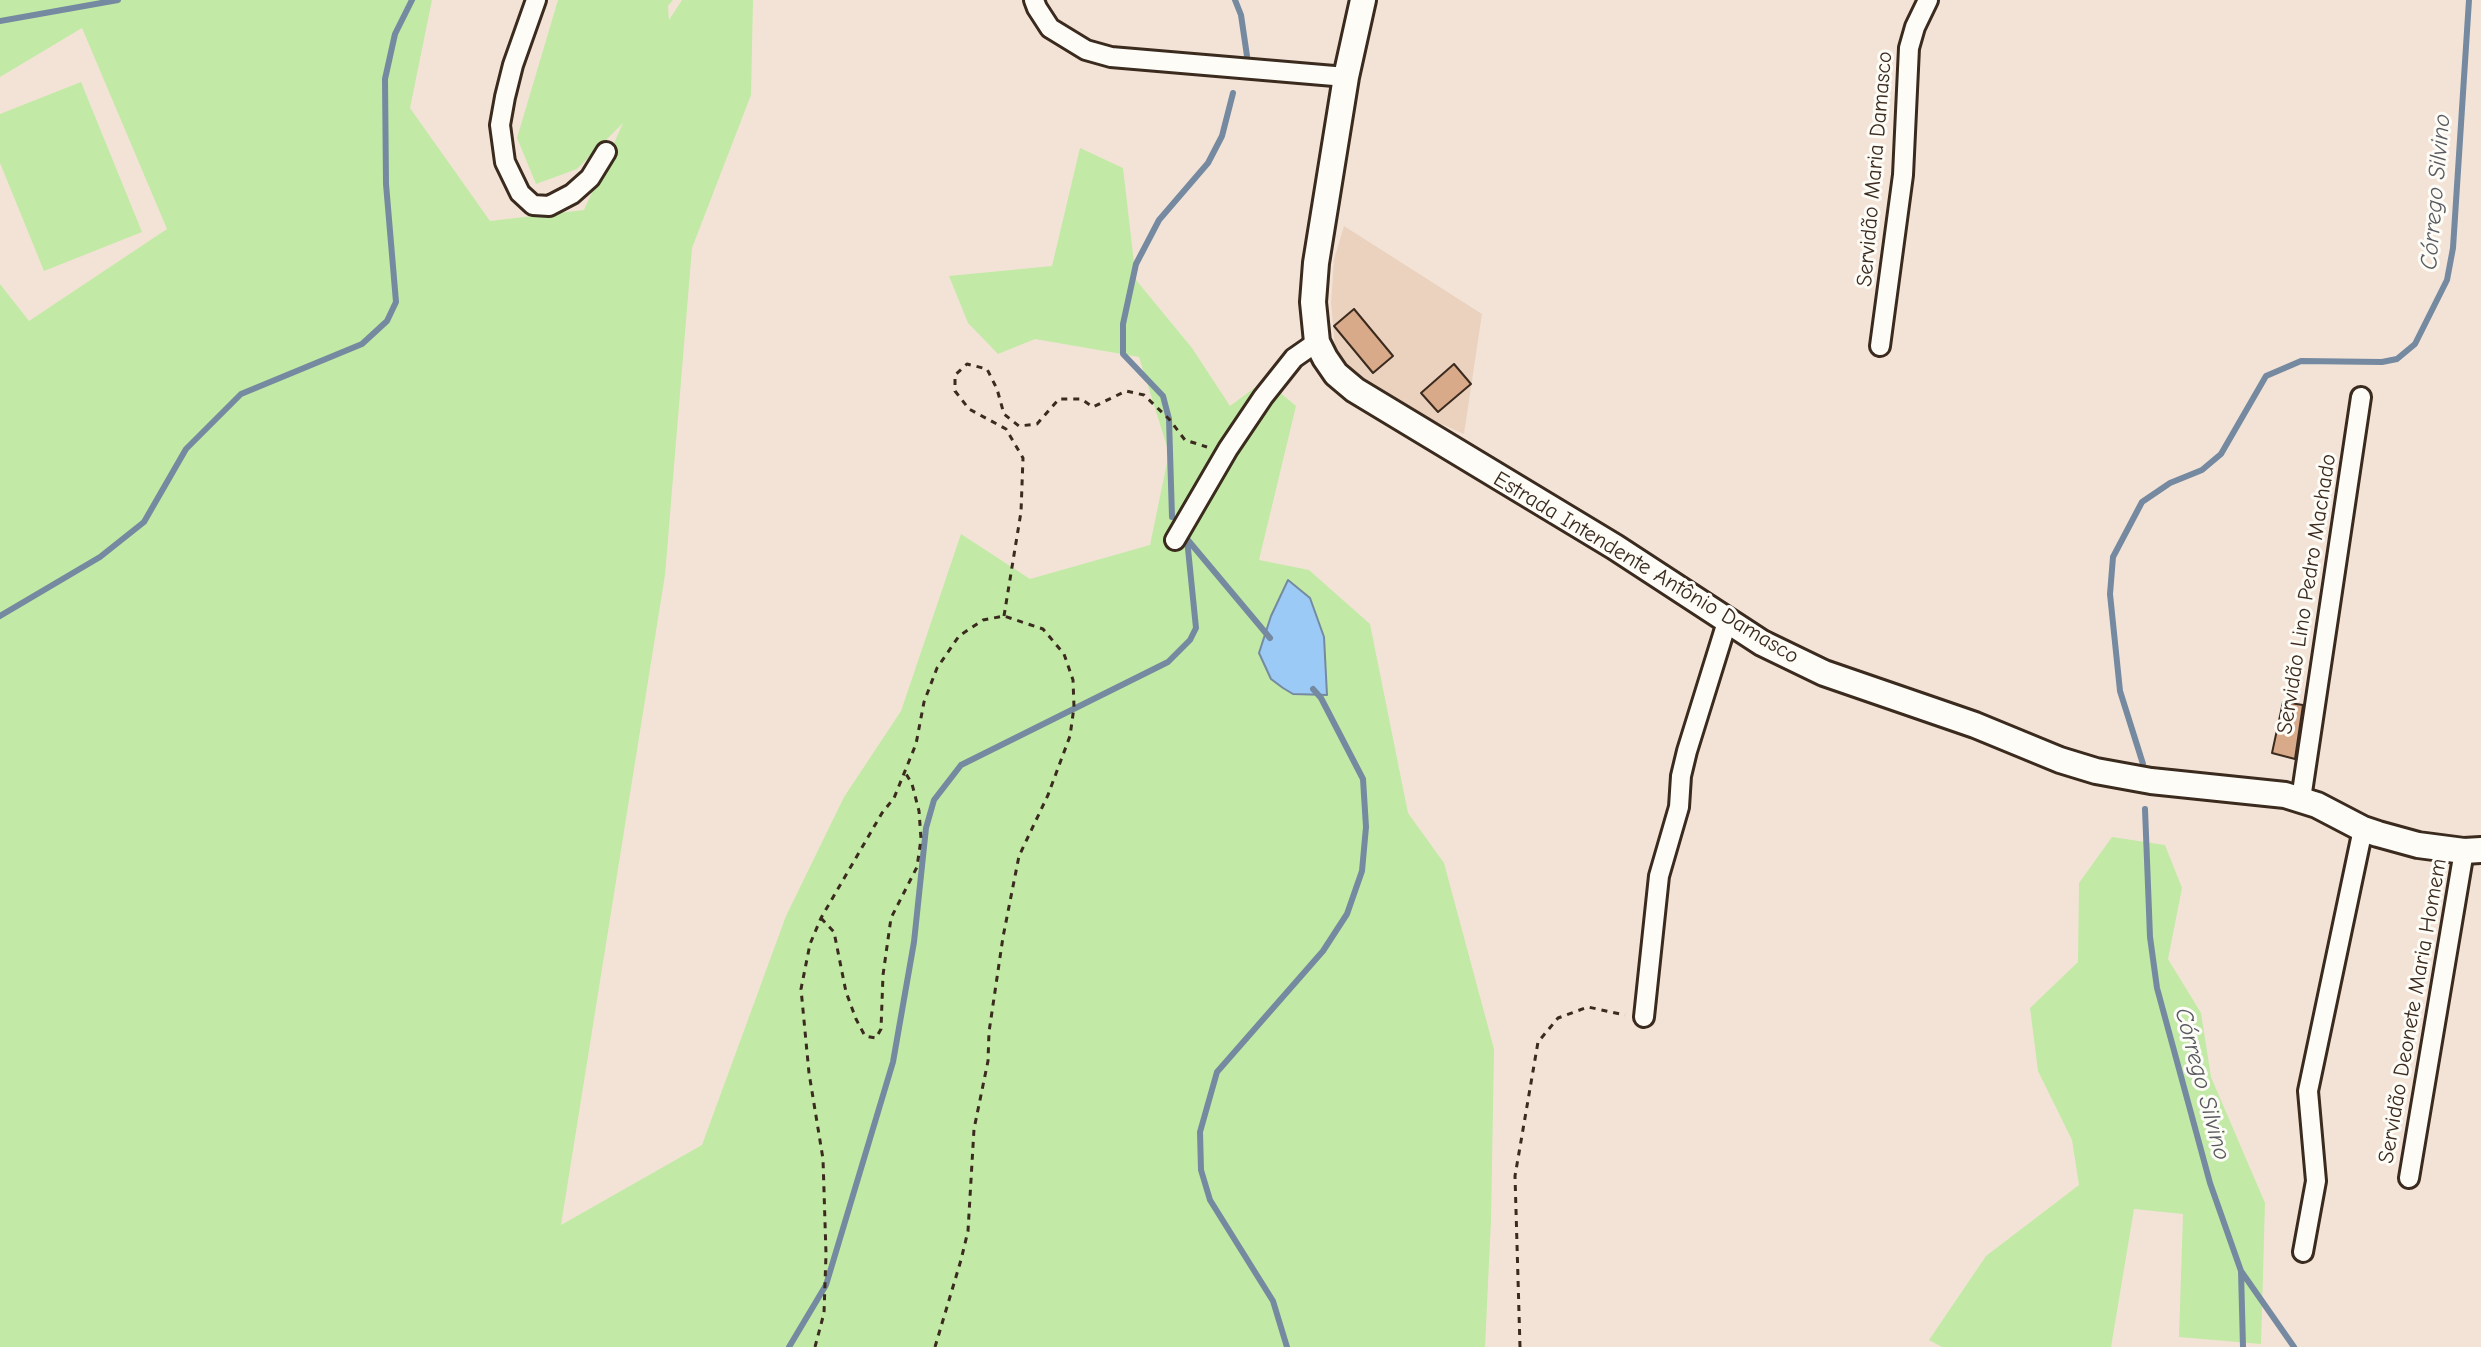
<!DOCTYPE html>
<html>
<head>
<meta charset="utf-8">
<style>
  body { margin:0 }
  canvas { display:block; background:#f2e3d6 }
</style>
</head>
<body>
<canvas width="2481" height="1347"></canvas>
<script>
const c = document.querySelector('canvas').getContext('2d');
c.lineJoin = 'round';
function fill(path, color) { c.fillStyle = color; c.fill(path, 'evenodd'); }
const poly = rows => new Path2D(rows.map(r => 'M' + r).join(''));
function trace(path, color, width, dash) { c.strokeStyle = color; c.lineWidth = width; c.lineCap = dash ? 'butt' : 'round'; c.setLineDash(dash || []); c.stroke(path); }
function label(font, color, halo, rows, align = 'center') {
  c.font = font + ' "Comic Neue",sans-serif'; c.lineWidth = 6; c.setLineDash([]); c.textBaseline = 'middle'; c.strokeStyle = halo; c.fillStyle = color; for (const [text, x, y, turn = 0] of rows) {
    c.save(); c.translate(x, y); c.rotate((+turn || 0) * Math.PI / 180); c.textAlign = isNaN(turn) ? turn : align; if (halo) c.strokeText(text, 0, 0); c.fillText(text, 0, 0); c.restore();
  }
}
fill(poly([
  [1344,226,1482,314,1464,434,1371,393,1352,377,1335,347,1331,303,1334,259]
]), '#ead2bf');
fill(poly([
  [0,0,432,0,410,108,490,221,584,210,623,123,577,169,536,184,517,138,558,0,673,0,668,6,669,20,682,0,753,0,751,95,692,248,665,575,561,1225,702,1145,786,916,844,797,901,711,961,534,1030,579,1150,545,1169,453,1139,357,1035,339,998,354,968,323,949,276,1052,266,1080,148,1123,168,1136,280,1192,348,1230,406,1265,380,1296,406,1259,560,1309,570,1370,624,1408,813,1444,863,1494,1049,1491,1220,1485,1347,0,1347,0,284,29,321,167,229,82,28,0,77],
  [81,82,142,232,44,271,0,163,0,114],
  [2112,837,2165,845,2182,888,2168,959,2201,1013,2211,1077,2265,1203,2261,1344,2179,1337,2183,1214,2134,1209,2111,1347,1942,1347,1929,1340,1986,1256,2079,1185,2072,1140,2038,1071,2030,1008,2078,962,2079,883]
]), '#c2eaa6');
const water = poly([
  [1288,580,1310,598,1324,637,1327,695,1293,694,1283,688,1271,679,1259,653,1271,616,1288,580]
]);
fill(water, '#9ccaf7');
trace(water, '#758aa0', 2);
trace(poly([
  [1235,0,1241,15,1247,56],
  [0,21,118,0],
  [1172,517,1169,419,1163,396,1123,354,1123,324,1136,264,1159,220,1208,163,1222,136,1233,93],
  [1187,539,1270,638],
  [0,616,100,557,144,522,186,449,241,394,362,344,387,321,396,302,386,184,385,79,395,34,412,0],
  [2143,764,2120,691,2110,594,2113,557,2142,502,2170,483,2202,470,2221,454,2266,376,2301,361,2382,362,2397,359,2415,344,2447,280,2453,248,2469,0],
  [2145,809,2150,937,2157,988,2210,1183,2241,1271,2294,1347],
  [2241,1271,2243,1347],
  [789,1347,826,1285,893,1062,914,942,926,828,934,800,961,765,1168,662,1190,640,1196,628,1187,539],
  [1287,1347,1273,1301,1210,1200,1201,1170,1200,1132,1217,1072,1323,951,1347,914,1362,871,1366,827,1363,779,1321,698,1313,689]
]), '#758aa0', 6);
const building = poly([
  [1354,309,1393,356,1373,373,1334,326,1354,309],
  [1454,364,1471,384,1438,412,1421,393,1454,364],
  [2283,702,2303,705,2295,759,2272,753,2283,702]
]);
fill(building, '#d8aa8a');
trace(building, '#3b2a1e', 2);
const street = poly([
  [536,0,513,65,505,97,500,125,505,162,520,193,533,205,549,206,572,194,590,178,606,152],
  [1034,0,1037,8,1050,28,1086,50,1111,57,1346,77],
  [1880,346,1903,175,1909,48,1915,27,1928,0],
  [1175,540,1228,449,1263,397,1294,358,1317,342],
  [2301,799,2361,397],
  [1644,1017,1659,876,1679,807,1681,776,1687,751,1727,622],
  [2409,1178,2464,851],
  [2303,1252,2316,1181,2308,1091,2363,829]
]);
const secondary = poly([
  [1363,0,1346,77,1316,263,1313,302,1317,342,1325,358,1336,374,1355,390,1615,547,1762,643,1824,673,1975,725,2060,760,2096,771,2151,781,2285,795,2317,805,2363,829,2378,834,2418,845,2464,851,2481,850]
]);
trace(street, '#3b2a1e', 24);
trace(secondary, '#3b2a1e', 30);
trace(poly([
  [1004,616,1021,512,1023,458,1006,429,969,409,955,391,955,375,967,364,987,369,997,389,1004,414,1019,426,1037,424,1059,399,1081,399,1093,407,1126,391,1144,395,1169,419,1185,440,1207,447],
  [821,918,834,932,846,992,856,1019,865,1036,876,1038,881,1029,883,975,891,918,917,867,921,839,919,811,912,784,905,772],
  [815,1347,824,1313,826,1254,823,1159,809,1073,801,989,810,944,821,918,882,813,894,798,916,744,924,702,937,668,959,636,983,620,1004,616,1043,629,1064,654,1073,680,1074,707,1070,736,1048,795,1019,856,1003,937,989,1032,988,1061,974,1129,968,1231,961,1260,935,1347],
  [1520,1347,1515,1176,1538,1042,1558,1018,1588,1007,1625,1015]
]), '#3b2a1e', 3, [6, 6]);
trace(street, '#fdfcf7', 18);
trace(secondary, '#fdfcf7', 24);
label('22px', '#3b2a1e', '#fdfcf7', [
  ["Servidão Maria Damasco",1875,169,-85],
  ["Estrada Intendente Antônio Damasco",1646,568,31],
  ["Servidão Lino Pedro Machado",2307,594,-81],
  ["Servidão Deonete Maria Homem",2413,1011,-80]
]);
label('italic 24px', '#585a5f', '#fdfcf7', [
  ["Córrego Silvino",2436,192,-85],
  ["Córrego Silvino",2202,1084,75]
]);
</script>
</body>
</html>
